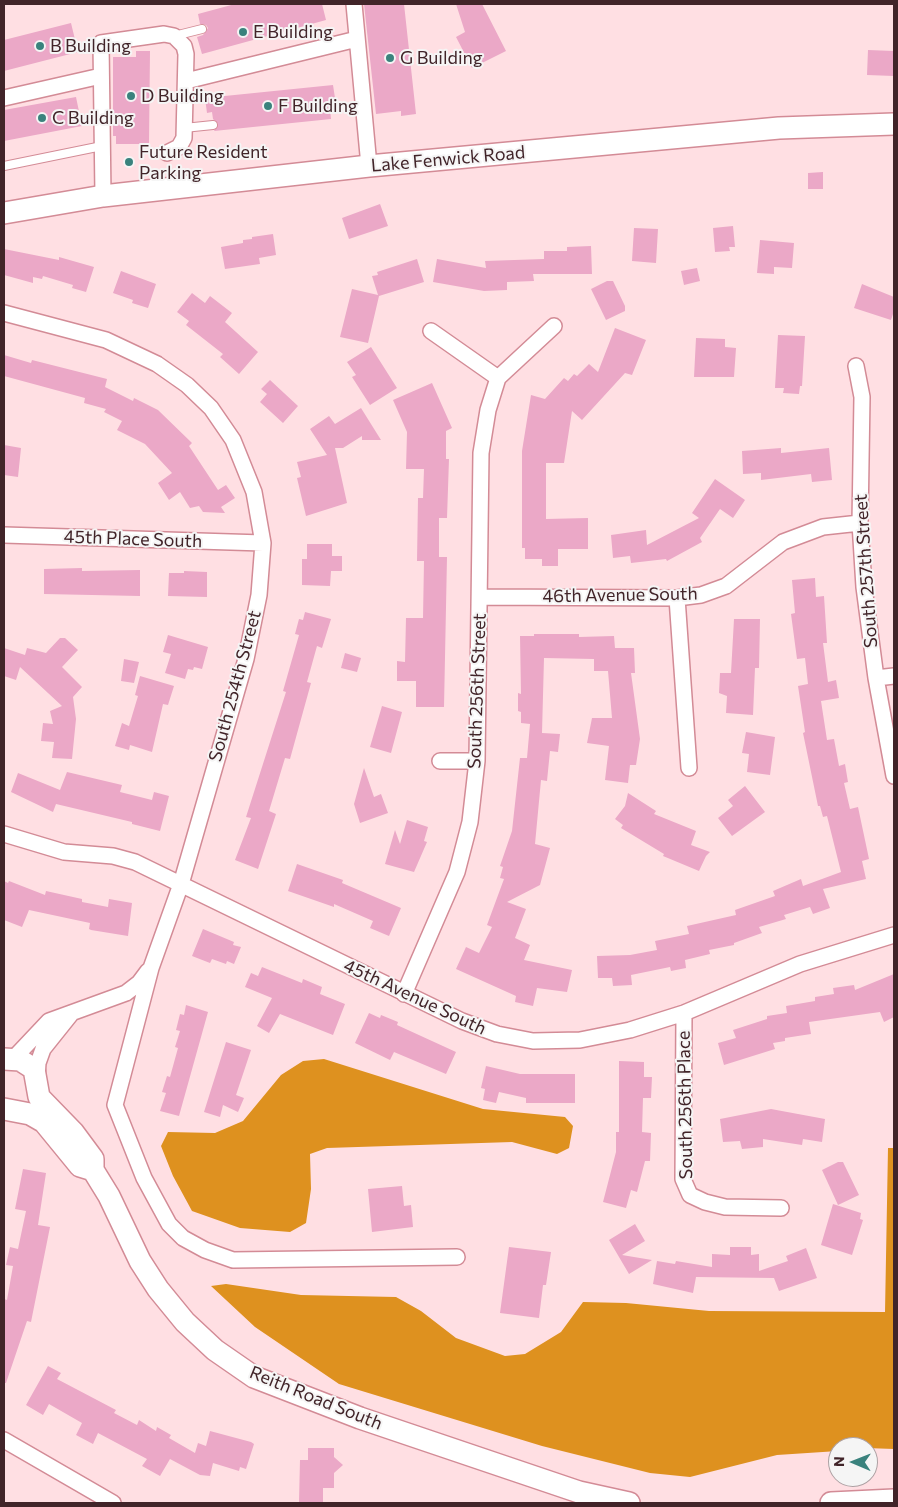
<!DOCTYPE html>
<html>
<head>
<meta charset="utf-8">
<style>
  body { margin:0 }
  #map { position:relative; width:898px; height:1507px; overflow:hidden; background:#ffdfe3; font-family:Commissioner,sans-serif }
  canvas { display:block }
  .frame { position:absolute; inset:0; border:5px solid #412429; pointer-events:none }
  .north { position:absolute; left:828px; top:1437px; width:50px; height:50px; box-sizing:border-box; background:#f5f5f5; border:1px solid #ada1a3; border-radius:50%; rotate:271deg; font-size:14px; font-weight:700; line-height:20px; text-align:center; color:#412429 }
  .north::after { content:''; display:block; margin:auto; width:18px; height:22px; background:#3a827d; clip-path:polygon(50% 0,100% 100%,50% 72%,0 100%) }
</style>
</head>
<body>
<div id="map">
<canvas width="898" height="1507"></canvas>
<div class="frame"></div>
<div class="north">N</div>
</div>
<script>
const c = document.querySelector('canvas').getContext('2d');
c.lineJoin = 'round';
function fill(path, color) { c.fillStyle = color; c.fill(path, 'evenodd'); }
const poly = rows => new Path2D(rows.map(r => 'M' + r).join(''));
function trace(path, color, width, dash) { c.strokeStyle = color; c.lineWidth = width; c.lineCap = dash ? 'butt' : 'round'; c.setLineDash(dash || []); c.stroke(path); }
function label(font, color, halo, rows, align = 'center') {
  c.font = font + ' Commissioner,sans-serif'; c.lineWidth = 4; c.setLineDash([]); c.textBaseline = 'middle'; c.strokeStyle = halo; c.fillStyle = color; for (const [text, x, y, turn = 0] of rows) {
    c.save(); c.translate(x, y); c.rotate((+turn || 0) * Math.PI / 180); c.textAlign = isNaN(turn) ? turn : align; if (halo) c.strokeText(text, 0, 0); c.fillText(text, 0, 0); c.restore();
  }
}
fill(poly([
  [324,1059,483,1109,565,1117,573,1126,569,1148,557,1154,512,1142,327,1148,310,1154,311,1189,306,1223,290,1232,240,1228,192,1211,173,1176,161,1146,168,1132,215,1133,243,1121,281,1075,303,1061],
  [888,1148,894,1148,894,1449,838,1447,838,1451,777,1455,690,1477,650,1473,542,1446,339,1384,255,1327,211,1286,226,1284,301,1295,396,1297,421,1311,456,1338,505,1356,525,1354,561,1332,583,1302,626,1303,709,1311,885,1312]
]), '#de911f');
fill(poly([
  [235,4,322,4,326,20,202,54,197,37,203,35,208,28,206,25,200,24,198,14],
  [364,4,404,4,416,114,401,116,401,111,376,114],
  [456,4,482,4,506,51,472,68,456,37,465,32],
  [71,23,78,52,4,71,4,40],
  [868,50,894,51,894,76,867,75],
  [136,51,150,51,149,144,116,144,116,136,113,136,113,57,136,57],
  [333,85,335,98,329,99,331,119,214,131,218,124,213,119,212,112,207,113,205,98],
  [76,97,82,126,4,141,4,110],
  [823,172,823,189,808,189,808,173],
  [380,204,388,226,349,239,342,218],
  [733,226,735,247,729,247,730,251,715,252,713,228],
  [634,228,658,229,656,263,632,261],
  [273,234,276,255,259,258,260,264,225,269,221,247,243,243,243,240,252,239,252,237],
  [760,240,794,243,792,268,774,267,774,274,757,273],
  [591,246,592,274,533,274,534,281,507,282,507,290,484,291,433,282,437,259,486,268,485,261,544,259,544,251,567,251,567,247],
  [4,249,59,260,59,257,94,267,86,292,72,288,73,285,43,276,42,279,33,277,33,283,4,275],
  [417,259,424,282,379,296,368,343,340,337,352,289,378,295,372,276,378,275,377,272],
  [697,268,700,281,684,285,681,271],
  [121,271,156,284,148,308,132,303,133,300,113,293],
  [607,281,613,281,625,306,625,311,606,320,591,289],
  [862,284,894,297,894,311,891,320,854,308],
  [192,293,205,303,210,296,232,313,225,322,258,352,239,374,220,357,223,354,186,325,189,321,177,312],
  [615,328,646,340,632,375,625,373,582,420,572,411,564,463,546,463,546,519,588,518,588,549,558,549,558,566,542,566,542,559,525,559,525,548,522,548,522,451,531,395,545,399,564,378,568,381,574,374,577,376,589,364,598,372],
  [778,335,805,336,802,386,800,386,799,394,783,393,784,388,775,388],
  [696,338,725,339,725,347,736,348,734,377,694,377],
  [371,347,397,388,370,405,352,377,356,375,347,362],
  [4,355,31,363,32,360,107,379,105,387,133,401,134,398,158,410,192,443,189,446,218,490,226,485,235,498,221,507,225,513,203,512,199,506,190,508,180,492,169,500,158,483,172,473,145,444,117,430,122,421,104,412,106,409,84,403,85,398,4,376],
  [270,380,298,406,283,423,260,402,267,394,261,389],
  [432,383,452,428,446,431,446,459,449,459,447,518,439,518,439,557,447,557,444,707,416,707,416,681,397,681,397,661,405,662,406,618,423,618,424,561,417,561,418,498,423,498,424,469,406,469,407,432,393,400],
  [361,408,381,440,362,440,362,436,343,448,335,448,347,503,306,516,297,478,301,477,297,462,327,455,310,429,329,416,335,424],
  [4,445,21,448,18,477,4,475],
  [781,448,781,453,829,448,832,480,812,482,811,474,761,480,761,473,743,474,742,451],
  [715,479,745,500,733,518,720,509,700,538,702,542,667,561,666,559,631,563,630,556,613,558,611,535,646,530,647,545,699,518,692,513],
  [307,544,332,544,332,556,342,556,342,571,331,571,330,586,302,585,302,559,307,559],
  [82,568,82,571,140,570,140,596,44,594,44,569],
  [184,571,207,572,207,597,168,596,169,573,184,573],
  [815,578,816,597,824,596,827,643,823,643,828,682,836,680,839,698,821,701,827,740,834,739,839,766,845,764,848,782,844,783,850,809,858,807,869,859,862,861,866,879,823,889,830,908,813,914,810,907,784,915,786,919,759,927,762,933,734,943,734,945,709,950,710,954,685,960,686,968,671,971,670,967,631,975,632,985,613,986,612,978,598,978,597,956,630,955,657,950,655,941,689,934,687,926,736,915,735,910,775,896,773,891,801,879,803,886,841,872,827,816,823,817,820,806,818,806,803,733,805,732,798,686,808,684,805,658,797,659,791,614,795,613,792,580],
  [305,612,331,619,322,648,317,646,307,682,311,683,290,759,285,758,269,811,276,814,258,869,235,860,251,818,246,817,286,692,283,691,299,635,295,634,299,619,303,620],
  [734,619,760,619,759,668,755,668,753,715,726,713,727,696,719,693,720,673,731,673],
  [534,634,579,634,579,637,614,636,615,648,634,648,635,673,631,673,640,739,636,765,630,765,628,783,605,780,609,746,587,743,592,718,612,718,608,671,594,671,594,659,544,658,542,733,560,734,558,752,550,751,547,781,541,780,535,844,550,848,540,885,507,902,526,909,515,938,530,945,524,960,572,970,567,992,537,988,533,1006,515,1002,516,996,456,969,466,947,479,953,492,927,487,925,504,879,500,878,503,867,500,866,512,831,520,758,527,758,530,724,521,723,521,712,518,711,518,693,521,694,520,636,534,636],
  [168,635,208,647,202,669,194,667,193,670,188,669,185,679,165,673,171,654,163,652],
  [60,638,65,638,78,650,62,667,82,687,73,697,76,719,72,759,52,758,54,742,41,741,43,723,53,724,50,711,62,706,20,667,16,680,4,676,4,648,25,655,27,648,46,653],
  [345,653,361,658,357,672,341,668],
  [124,659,139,662,134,683,121,681],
  [140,676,174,686,168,705,163,704,152,752,130,745,129,750,115,746,122,723,129,726,138,696,135,695],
  [382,706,402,712,391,753,370,747],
  [746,732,775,737,770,775,747,772,749,754,742,753],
  [364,768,374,797,381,794,388,813,360,823,354,804],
  [67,772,122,785,120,792,152,800,154,792,169,796,160,831,132,824,132,822,56,804,53,812,11,792,18,773,60,790],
  [745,786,765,812,732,836,718,818,733,806,728,800],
  [628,793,656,811,654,814,696,831,691,845,710,852,706,856,699,871,663,856,664,854,621,828,623,825,615,819,625,806],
  [407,820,428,827,424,841,427,842,414,872,385,864,395,830,400,844],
  [297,864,343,880,342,883,401,908,389,936,370,928,373,921,334,904,334,907,288,891],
  [4,881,8,883,9,881,45,895,46,891,82,899,82,902,108,907,109,899,132,903,128,936,91,930,89,929,90,923,29,910,22,927,4,920],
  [203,929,234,942,233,945,241,947,234,964,227,961,226,964,212,959,210,963,192,956],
  [262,967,302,983,303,979,322,987,320,994,345,1004,333,1035,280,1014,269,1033,257,1026,272,998,245,987,251,973,258,976],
  [894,974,894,1017,884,1022,880,1012,809,1022,811,1034,785,1038,785,1041,773,1043,775,1049,724,1065,718,1043,736,1038,733,1030,767,1019,767,1016,787,1013,786,1006,815,1001,815,997,834,994,833,988,854,985,855,990],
  [186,1005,208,1012,179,1116,160,1111,166,1093,162,1092,167,1076,170,1077,178,1048,175,1047,180,1031,176,1030,180,1014,184,1015],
  [369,1013,380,1018,381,1015,398,1022,397,1025,456,1052,446,1074,394,1052,390,1060,355,1043],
  [226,1042,251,1050,236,1095,244,1098,238,1112,223,1105,220,1117,204,1112],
  [619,1061,644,1062,644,1077,652,1077,651,1098,643,1098,642,1132,651,1133,650,1161,645,1161,637,1192,631,1190,626,1208,603,1202,616,1152,616,1132,619,1132],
  [486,1066,520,1074,575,1074,575,1103,526,1103,526,1098,499,1092,496,1103,483,1100,485,1089,481,1088],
  [771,1109,825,1119,822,1142,803,1139,802,1145,763,1139,763,1147,742,1149,740,1141,723,1142,720,1119],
  [838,1162,843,1162,859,1195,838,1205,822,1170],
  [23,1169,46,1173,38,1225,50,1227,31,1322,27,1321,6,1383,4,1383,4,1299,7,1300,13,1266,6,1265,10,1247,18,1249,26,1211,15,1209],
  [402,1186,404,1206,411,1205,413,1227,372,1232,368,1189],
  [833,1204,861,1213,860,1219,863,1220,852,1255,821,1245],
  [635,1224,645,1241,622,1255,652,1260,629,1274,609,1240],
  [509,1247,551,1252,546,1285,543,1285,539,1318,500,1313],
  [730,1247,751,1247,751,1255,759,1254,759,1271,788,1261,786,1256,806,1248,817,1278,779,1291,774,1278,696,1277,693,1293,653,1284,657,1261,675,1264,676,1261,712,1267,712,1254,730,1255],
  [48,1366,61,1373,57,1379,116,1410,114,1413,137,1425,139,1420,156,1431,157,1427,171,1435,169,1438,195,1453,198,1443,206,1446,210,1431,251,1442,254,1444,246,1469,240,1467,239,1471,213,1463,210,1476,200,1475,170,1459,160,1476,142,1466,147,1459,98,1433,93,1444,76,1435,82,1423,49,1404,43,1415,26,1405],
  [308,1448,334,1448,334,1457,343,1465,334,1473,334,1488,323,1488,323,1503,299,1503,300,1460,308,1460]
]), '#eba8c7');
const lane = poly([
  [174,36,202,29],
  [184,128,213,125],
  [4,166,102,146]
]);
const street = poly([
  [354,4,369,166],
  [186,81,357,39],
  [4,98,101,76],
  [103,196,101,43,164,34,174,36,184,46,186,54,184,138,179,147,167,153],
  [4,313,106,340,157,364,187,385,211,408,233,440,254,492,263,543,259,595,246,659,181,884,151,968,115,1105,144,1178,169,1224,183,1238,205,1250,233,1260,457,1257],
  [431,331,498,378],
  [856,366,862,397,860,523,864,587,876,678,894,776],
  [498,378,554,326],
  [4,535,263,543],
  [480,597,677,598,701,595,726,586,783,542,823,527,860,523],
  [677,598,689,768],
  [876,678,894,676],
  [440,761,477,761],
  [4,834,64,852,113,856,135,862,462,1021,497,1034,533,1041,580,1040,630,1030,684,1013,800,964,894,935],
  [404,994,457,872,470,822,477,761,481,453,488,410,498,378],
  [684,1013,683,1179,690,1195,705,1202,725,1207,781,1208],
  [8,1059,15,1057,49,1021,126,993,139,983,148,971],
  [37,1078,38,1063,43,1049,71,1014],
  [4,1440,113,1503]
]);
const secondary = poly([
  [4,213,103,196,369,166,779,128,894,124],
  [4,1059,20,1060,34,1069,39,1097,73,1132,93,1159,93,1170,109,1196,140,1261,158,1289,185,1322,215,1350,254,1377,360,1418,579,1492,629,1503],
  [4,1109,30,1114,44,1122,80,1166,93,1170],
  [831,1503,894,1500]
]);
trace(lane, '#d38b96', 10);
trace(street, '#d38b96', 18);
trace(secondary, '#d38b96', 24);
trace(lane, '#fff', 8);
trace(street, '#fff', 15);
trace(secondary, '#fff', 21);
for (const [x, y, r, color] of [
  [243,32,5,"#3a827d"],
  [40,46,5,"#3a827d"],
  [390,58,5,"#3a827d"],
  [131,96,5,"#3a827d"],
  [268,106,5,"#3a827d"],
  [42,118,5,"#3a827d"],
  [129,162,5,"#3a827d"]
]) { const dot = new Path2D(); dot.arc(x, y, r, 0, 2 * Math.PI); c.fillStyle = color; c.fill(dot); trace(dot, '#f5f5f5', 2); }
label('18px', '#412429', '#f5f5f5', [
  ["E Building",253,32],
  ["B Building",50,46],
  ["G Building",400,58],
  ["D Building",141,96],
  ["F Building",278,106],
  ["C Building",52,118],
  ["Future Resident",139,152],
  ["Parking",139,173]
], 'left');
label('18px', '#412429', '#f5f5f5', [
  ["Lake Fenwick Road",448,159,-5],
  ["45th Place South",133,539,2],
  ["South 257th Street",866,571,-94],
  ["46th Avenue South",620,595,-1],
  ["South 254th Street",235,686,-75],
  ["South 256th Street",477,691,-88],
  ["45th Avenue South",415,997,25],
  ["South 256th Place",685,1105,-91],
  ["Reith Road South",316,1398,22]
]);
</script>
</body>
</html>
